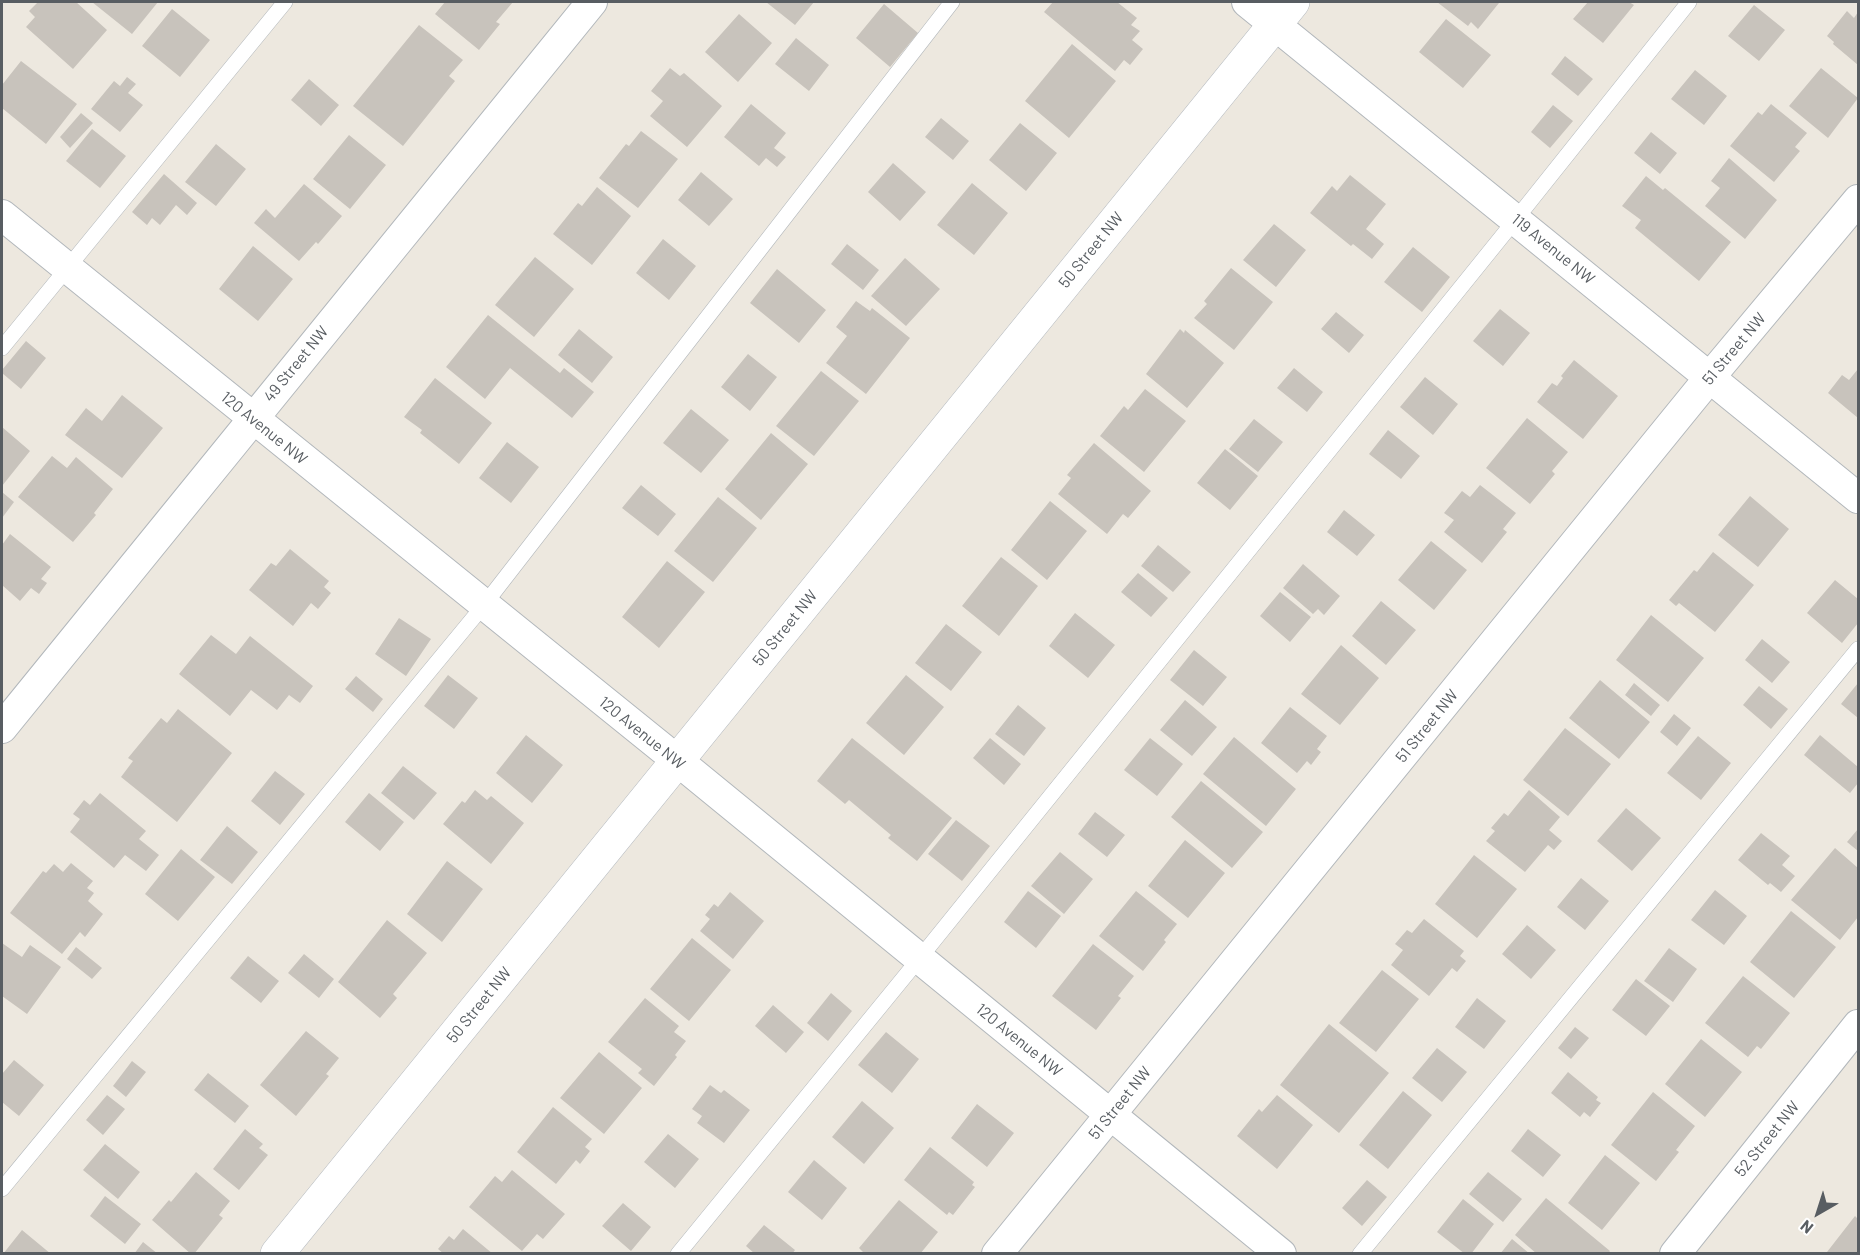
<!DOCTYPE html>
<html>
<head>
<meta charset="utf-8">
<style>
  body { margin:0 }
  #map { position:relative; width:1860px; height:1255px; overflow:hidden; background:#ede8df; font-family:Barlow,sans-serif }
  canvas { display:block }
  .frame { position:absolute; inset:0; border:3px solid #585d62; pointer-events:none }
  .north { position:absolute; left:1788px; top:1183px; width:60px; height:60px; -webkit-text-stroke:4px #fff; paint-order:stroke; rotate:219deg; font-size:16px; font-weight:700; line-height:24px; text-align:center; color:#585d62 }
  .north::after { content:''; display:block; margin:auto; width:21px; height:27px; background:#585d62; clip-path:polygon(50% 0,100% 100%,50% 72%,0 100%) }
</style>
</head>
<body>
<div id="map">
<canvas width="1860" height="1255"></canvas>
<div class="frame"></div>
<div class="north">N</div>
</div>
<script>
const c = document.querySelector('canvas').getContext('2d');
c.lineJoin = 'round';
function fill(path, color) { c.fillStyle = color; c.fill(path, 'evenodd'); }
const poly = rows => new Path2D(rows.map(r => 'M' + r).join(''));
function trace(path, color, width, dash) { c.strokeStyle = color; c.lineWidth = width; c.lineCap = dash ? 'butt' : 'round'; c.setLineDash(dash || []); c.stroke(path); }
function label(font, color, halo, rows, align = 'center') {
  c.font = font + ' Barlow,sans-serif'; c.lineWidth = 5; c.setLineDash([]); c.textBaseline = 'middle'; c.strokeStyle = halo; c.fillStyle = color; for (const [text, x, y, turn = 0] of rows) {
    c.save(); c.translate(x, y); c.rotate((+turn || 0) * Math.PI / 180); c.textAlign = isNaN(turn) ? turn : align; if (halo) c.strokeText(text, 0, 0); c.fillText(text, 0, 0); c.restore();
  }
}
fill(poly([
  [38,2,76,2,107,30,73,69,26,27,35,17,29,11],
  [92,2,158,2,132,34],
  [445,2,513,2,496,22,500,24,479,50,435,14],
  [766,2,814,2,795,25],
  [1053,2,1117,2,1137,18,1131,25,1140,31,1132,40,1143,49,1130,65,1124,60,1115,71,1044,12],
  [1437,2,1497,2,1499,3,1478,29,1471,22,1468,26],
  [1588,2,1629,2,1634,5,1603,43,1573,19],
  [884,4,918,33,890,67,856,38],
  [1754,5,1785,30,1759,61,1728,36],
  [172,9,210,40,180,77,142,46],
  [1847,11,1854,18,1858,12,1858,65,1833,44,1834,42,1827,36],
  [739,14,772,43,738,82,705,52],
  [1446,19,1491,55,1463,88,1419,52],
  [419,25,463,60,449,76,455,81,403,146,353,106],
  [796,38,829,65,809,91,775,64],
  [1072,44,1116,81,1069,138,1025,101],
  [1565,56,1593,79,1578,96,1551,74],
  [21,61,77,104,46,144,2,108,2,85],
  [670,68,680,76,684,73,722,106,687,147,650,116,663,101,651,91],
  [1821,68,1858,98,1828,138,1789,106],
  [1695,70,1727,96,1704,125,1671,99],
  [127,77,136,84,128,93,143,105,120,132,91,109,114,81,120,86],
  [309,79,339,105,321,126,291,100],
  [751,104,786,133,774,148,786,157,777,167,766,158,759,166,724,137],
  [1771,104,1807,133,1795,147,1800,151,1774,182,1730,146,1758,112,1762,115],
  [1553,105,1573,121,1550,148,1531,132],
  [81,113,93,123,70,148,60,137],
  [941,118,969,141,953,160,925,137],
  [1020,123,1057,153,1026,191,989,160],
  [92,129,126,156,100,188,66,161],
  [641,131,678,159,638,208,599,178,626,144,629,146],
  [1651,132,1677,153,1660,174,1634,153],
  [349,135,386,165,350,209,313,179],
  [216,144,246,169,216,206,185,182],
  [1729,158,1777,200,1745,239,1705,206,1720,188,1711,181],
  [893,163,926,192,900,221,868,192],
  [701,172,733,199,709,226,678,200],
  [164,174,197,203,187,215,176,205,160,225,152,218,147,225,132,212],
  [1350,175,1386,204,1366,229,1384,244,1372,259,1353,244,1351,246,1310,213,1332,186,1337,191],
  [1646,176,1663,190,1665,188,1731,242,1699,281,1635,228,1641,220,1622,206],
  [972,183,1008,213,974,255,937,225],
  [304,184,342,216,318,244,316,242,299,261,254,223,266,209,275,218],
  [597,187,631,216,592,265,553,234,578,203,582,206],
  [1274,224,1306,250,1276,287,1243,260],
  [663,239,696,266,669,300,636,273],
  [847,244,879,270,863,290,831,264],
  [253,246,293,279,258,321,219,289],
  [1413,247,1450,277,1422,312,1384,282],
  [535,257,574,289,534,337,495,305],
  [905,258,940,289,906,326,871,296],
  [1231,268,1273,302,1234,350,1194,318,1207,304,1204,301],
  [777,269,826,310,799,343,750,303],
  [856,301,870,311,872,308,910,338,866,394,826,363,847,336,836,327],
  [1500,309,1530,333,1503,366,1473,341],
  [1336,312,1364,335,1349,353,1321,329],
  [488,315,560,373,564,368,594,392,572,418,510,368,485,399,446,367],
  [579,329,613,357,592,383,558,355],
  [1180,329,1184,333,1185,330,1224,363,1187,408,1146,374],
  [26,341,46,358,21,389,2,373,2,370],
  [748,354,777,377,750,411,721,387],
  [1574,360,1618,396,1583,439,1537,402,1552,383,1557,386,1563,378,1561,376],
  [1294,368,1323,392,1307,412,1277,388],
  [1858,369,1858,418,1828,393,1842,375,1849,380],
  [821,371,859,401,814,456,776,426],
  [1425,377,1458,404,1433,435,1400,407],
  [435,378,492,423,459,464,420,433,422,430,404,417],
  [1145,389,1186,421,1144,472,1100,436,1124,406,1128,410],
  [122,395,163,428,122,478,65,435,86,408,102,421],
  [691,409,729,440,701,473,663,443],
  [1527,418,1568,452,1552,471,1555,474,1530,504,1486,468],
  [1254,419,1283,442,1258,472,1229,449],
  [2,427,30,451,2,486],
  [1388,430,1420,456,1401,479,1369,454],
  [771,433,808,464,761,520,725,489],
  [507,442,539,467,511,503,479,478],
  [1094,443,1151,491,1128,518,1123,514,1107,534,1058,494,1071,478,1067,475],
  [1225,449,1258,476,1230,510,1197,483],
  [52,456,67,468,76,457,113,489,94,513,96,515,73,542,18,497],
  [641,485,676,514,658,536,622,508],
  [1480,485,1516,513,1503,529,1507,532,1482,563,1444,532,1454,520,1444,513,1462,491,1470,497],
  [2,492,14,502,2,518],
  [1750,496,1789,529,1758,567,1718,535],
  [718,497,757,528,713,582,674,551],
  [1050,501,1087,531,1047,580,1011,550],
  [1344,510,1375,535,1357,556,1327,532],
  [10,534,51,567,41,579,47,583,39,594,31,588,20,601,2,585,2,545],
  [1431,541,1467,570,1434,610,1398,580],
  [1158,545,1191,572,1173,592,1141,566],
  [290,549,329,581,324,587,331,593,318,609,311,603,293,626,249,590,271,563,276,566],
  [1713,552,1754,585,1715,632,1679,603,1676,606,1669,600,1694,570,1697,572],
  [1001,557,1038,586,999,636,962,606],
  [667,561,705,592,659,648,622,617],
  [1303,564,1340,596,1324,615,1318,609,1313,614,1283,588],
  [1138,573,1168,598,1151,617,1121,592],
  [1835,580,1858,599,1858,623,1842,643,1807,613],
  [1280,592,1311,617,1290,642,1260,616],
  [1381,601,1416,630,1386,665,1352,636],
  [1075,613,1115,645,1088,678,1049,646],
  [1651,615,1704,658,1668,702,1616,660],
  [399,618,431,639,406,676,375,654],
  [946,624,982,652,951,691,915,663],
  [211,635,236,654,250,636,313,686,300,703,289,695,277,710,251,690,230,716,179,674],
  [1762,639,1790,662,1772,683,1745,660],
  [1341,645,1379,678,1340,725,1301,694],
  [1194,650,1227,677,1203,706,1170,680],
  [448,675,478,698,454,729,424,706],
  [906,675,944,707,904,755,866,723],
  [356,676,383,699,373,712,345,689],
  [1600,680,1650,722,1619,759,1569,718],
  [1634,683,1660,705,1651,716,1625,695],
  [1858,683,1858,718,1841,704],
  [1759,686,1788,709,1771,729,1743,705],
  [1185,700,1217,727,1192,756,1160,730],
  [1018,705,1046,728,1024,756,995,734],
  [1290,707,1327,736,1317,749,1321,752,1311,765,1307,761,1297,773,1261,743],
  [178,709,232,753,177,822,121,777,133,761,128,758,161,718,167,723],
  [1674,714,1691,728,1677,746,1660,732],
  [1565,728,1611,764,1568,816,1523,780],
  [526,735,563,765,532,803,496,773],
  [1820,735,1858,767,1858,783,1850,793,1804,755],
  [1698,736,1731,763,1701,800,1667,773],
  [1234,737,1296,789,1266,826,1203,774],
  [852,738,952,818,917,861,888,838,891,835,849,800,845,804,817,781],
  [990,738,1021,764,1004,785,973,758],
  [1150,738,1183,764,1157,796,1124,770],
  [403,766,437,793,414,820,381,793],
  [275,771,305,794,280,825,251,801],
  [1201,781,1263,832,1232,868,1171,817],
  [475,790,487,800,491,796,524,823,491,864,443,824,462,801,465,803],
  [1529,790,1560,817,1549,830,1562,841,1554,850,1548,845,1525,872,1486,841,1495,831,1491,828,1504,813,1508,816],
  [100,793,146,831,139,839,159,855,146,871,125,855,114,868,70,832,80,819,73,814,84,800,90,805],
  [369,793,404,822,380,851,345,822],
  [1626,808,1661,838,1632,871,1597,841],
  [1095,812,1125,835,1107,857,1078,834],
  [956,820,990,846,962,881,928,854],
  [227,826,258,852,232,884,200,860],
  [1858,829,1858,851,1847,842],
  [1761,833,1790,856,1782,865,1795,876,1781,892,1770,883,1768,885,1738,860],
  [1185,840,1225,873,1188,918,1148,886],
  [1835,848,1858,868,1858,917,1840,940,1791,900],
  [181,849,215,877,178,921,145,894],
  [1060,852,1093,879,1064,914,1031,886],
  [1474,855,1517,889,1477,938,1435,904],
  [447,861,483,889,442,942,407,914],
  [71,863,93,881,87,888,94,893,88,901,103,914,85,937,80,932,62,954,10,913,43,871,46,873,54,864,63,872],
  [1581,878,1609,901,1585,930,1557,907],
  [1715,890,1747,916,1724,945,1691,920],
  [1028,891,1061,916,1036,948,1004,922],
  [1136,891,1177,924,1164,940,1166,942,1143,971,1099,936],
  [730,892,764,921,733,959,700,931,710,919,705,915,714,904,718,907],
  [1791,911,1836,947,1794,998,1750,962],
  [1424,919,1464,951,1460,956,1466,961,1457,972,1452,968,1429,996,1391,965,1403,950,1395,944,1407,930,1412,933],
  [387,920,427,953,393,994,397,998,380,1018,338,982],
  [1527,925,1556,950,1531,979,1502,954],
  [692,938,731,970,689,1021,650,989],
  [2,943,22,957,30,945,61,967,27,1014,2,996],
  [1093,944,1134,976,1118,996,1121,998,1096,1030,1052,996],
  [76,947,102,968,92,979,67,959],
  [1669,948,1697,969,1673,1002,1644,981],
  [304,954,334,979,319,998,288,973],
  [248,956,279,981,261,1003,230,978],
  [1382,970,1419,999,1376,1052,1339,1023],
  [1743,976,1790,1013,1761,1049,1757,1046,1748,1057,1705,1023],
  [1636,979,1670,1006,1646,1036,1612,1010],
  [831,993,852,1011,828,1041,807,1023],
  [645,998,679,1026,674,1032,686,1041,675,1055,677,1057,654,1086,638,1073,642,1069,608,1042],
  [1477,998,1506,1021,1484,1049,1455,1027],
  [773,1005,804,1032,786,1053,755,1026],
  [1329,1024,1389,1073,1339,1133,1280,1085],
  [1575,1027,1589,1038,1571,1059,1558,1048],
  [306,1031,339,1058,326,1074,329,1076,296,1116,260,1085],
  [886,1032,919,1059,892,1093,858,1065],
  [1701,1039,1742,1072,1705,1117,1665,1084],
  [1437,1048,1467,1072,1442,1102,1412,1078],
  [599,1052,642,1088,604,1134,560,1098],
  [14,1060,44,1085,19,1116,2,1102,2,1074],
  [132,1061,146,1072,126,1097,113,1086],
  [1568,1072,1598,1097,1596,1100,1601,1103,1590,1117,1584,1112,1580,1117,1551,1093],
  [208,1073,249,1106,235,1123,194,1090],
  [710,1085,721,1093,724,1090,750,1110,724,1143,697,1123,702,1116,692,1109],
  [1403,1091,1432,1115,1388,1169,1359,1145],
  [1653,1092,1695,1126,1676,1150,1679,1152,1656,1181,1611,1145],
  [107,1095,125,1109,103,1135,86,1120],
  [1277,1095,1313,1125,1277,1169,1237,1136,1259,1109,1262,1112],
  [862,1101,894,1128,864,1164,832,1137],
  [977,1104,1014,1133,987,1167,951,1138],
  [553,1107,592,1139,585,1147,590,1151,580,1164,576,1160,556,1184,517,1152],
  [245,1129,263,1144,259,1148,268,1155,239,1190,213,1169],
  [1528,1129,1561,1155,1543,1177,1511,1151],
  [668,1134,699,1159,675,1188,644,1162],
  [105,1144,140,1172,118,1199,83,1170],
  [930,1147,974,1182,972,1185,975,1187,953,1215,949,1212,947,1215,904,1180],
  [1605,1155,1640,1183,1602,1230,1568,1203],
  [814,1160,847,1188,822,1220,788,1192],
  [512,1170,565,1214,543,1239,537,1234,522,1251,469,1207,495,1176,502,1182],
  [196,1172,230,1201,219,1215,223,1218,194,1254,191,1254,152,1220,169,1200,171,1202],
  [1488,1172,1522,1199,1503,1222,1469,1194],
  [1367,1180,1387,1197,1362,1226,1342,1208],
  [105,1196,141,1224,125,1244,90,1216],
  [1546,1198,1610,1251,1608,1254,1537,1254,1515,1235],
  [1463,1199,1494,1224,1471,1254,1465,1254,1437,1232],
  [899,1200,938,1232,920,1254,865,1254,859,1248],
  [623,1203,651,1227,631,1251,602,1226],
  [1855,1216,1858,1219,1858,1254,1829,1254,1827,1252],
  [764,1225,795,1250,792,1254,755,1254,746,1246],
  [463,1229,493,1254,444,1254,438,1249,449,1236,454,1240],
  [22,1230,51,1254,3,1254],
  [1512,1239,1530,1254,1500,1254],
  [143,1242,158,1254,134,1254]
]), '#c8c3bc');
const lane = poly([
  [2,348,285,2],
  [2,1189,484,605,952,2],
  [678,1254,919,959,1516,219,1689,2],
  [1360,1254,1858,649]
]);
const street = poly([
  [1247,2,1858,498],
  [2,215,678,761,1281,1254],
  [2,728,592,2],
  [997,1254,1710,377,1858,200],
  [1675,1254,1858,1025]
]);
const secondary = poly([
  [277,1254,1293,2]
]);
trace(lane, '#b2b7bb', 16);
trace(street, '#b2b7bb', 32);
trace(secondary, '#b3b8be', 34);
trace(lane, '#fff', 15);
trace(street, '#fff', 30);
trace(secondary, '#fff', 33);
label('16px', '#585d62', '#fff', [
  ["119 Avenue NW",1553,249,39],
  ["50 Street NW",1091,250,-51],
  ["51 Street NW",1734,349,-50],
  ["49 Street NW",296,364,-51],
  ["120 Avenue NW",264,428,39],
  ["50 Street NW",785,628,-51],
  ["51 Street NW",1427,726,-51],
  ["120 Avenue NW",642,733,39],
  ["50 Street NW",479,1005,-51],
  ["120 Avenue NW",1019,1040,39],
  ["51 Street NW",1120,1103,-51],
  ["52 Street NW",1767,1139,-51]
]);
</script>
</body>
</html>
